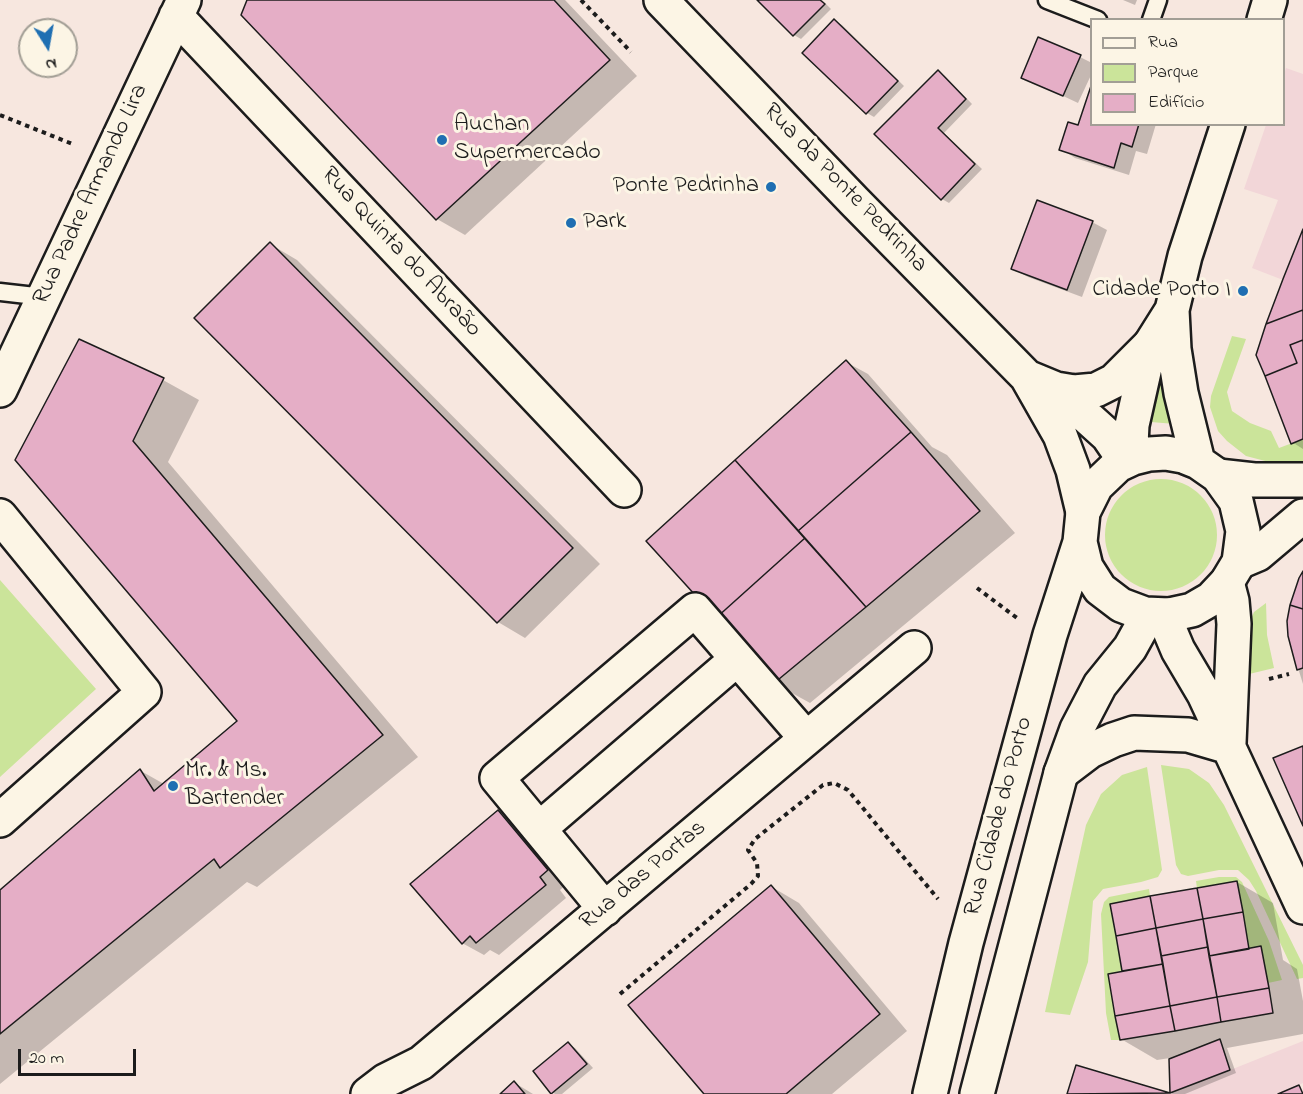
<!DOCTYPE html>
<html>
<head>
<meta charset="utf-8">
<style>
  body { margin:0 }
  #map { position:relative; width:1303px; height:1094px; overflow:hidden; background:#f7e7df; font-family:"Indie Flower",sans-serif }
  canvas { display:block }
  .legend { position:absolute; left:1090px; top:18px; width:195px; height:108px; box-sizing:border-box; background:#fcf5e5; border:2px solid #a29e95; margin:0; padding:8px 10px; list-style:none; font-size:18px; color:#1c1c1c }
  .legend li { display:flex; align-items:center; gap:12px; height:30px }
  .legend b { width:30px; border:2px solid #a29e95 }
  .north { position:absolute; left:18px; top:18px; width:60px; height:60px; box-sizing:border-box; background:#fcf5e5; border:2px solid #a29e95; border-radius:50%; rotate:169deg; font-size:16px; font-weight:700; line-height:24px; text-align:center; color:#1c1c1c }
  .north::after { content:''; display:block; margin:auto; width:21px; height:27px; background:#1f6fb2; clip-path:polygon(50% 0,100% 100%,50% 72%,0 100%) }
  .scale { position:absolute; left:18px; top:1049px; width:118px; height:27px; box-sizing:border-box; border:3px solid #1c1c1c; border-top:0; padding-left:8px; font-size:18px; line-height:21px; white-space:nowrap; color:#1c1c1c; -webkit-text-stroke:4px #fcf5e5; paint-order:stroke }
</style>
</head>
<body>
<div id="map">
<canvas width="1303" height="1094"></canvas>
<ul class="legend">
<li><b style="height:8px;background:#fcf5e5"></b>Rua</li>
<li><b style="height:16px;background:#cbe49a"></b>Parque</li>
<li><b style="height:16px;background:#e5aec6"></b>Edifício</li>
</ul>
<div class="north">N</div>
<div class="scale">20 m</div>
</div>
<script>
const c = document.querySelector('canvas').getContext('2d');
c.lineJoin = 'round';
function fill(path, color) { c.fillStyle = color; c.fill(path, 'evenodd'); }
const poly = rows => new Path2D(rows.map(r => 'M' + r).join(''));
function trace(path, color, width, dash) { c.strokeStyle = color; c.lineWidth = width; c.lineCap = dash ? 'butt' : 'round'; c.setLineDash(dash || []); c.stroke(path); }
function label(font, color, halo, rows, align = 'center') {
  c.font = font + ' "Indie Flower",sans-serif'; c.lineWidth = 6; c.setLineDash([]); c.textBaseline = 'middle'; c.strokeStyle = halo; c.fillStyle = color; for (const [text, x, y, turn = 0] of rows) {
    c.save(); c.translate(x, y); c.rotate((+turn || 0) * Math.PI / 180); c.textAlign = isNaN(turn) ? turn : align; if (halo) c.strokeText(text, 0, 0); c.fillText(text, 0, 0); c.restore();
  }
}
fill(poly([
  [1286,68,1303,74,1303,310,1283,280,1252,268,1278,200,1244,189,1266,125,1284,124,1284,75],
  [1303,1041,1303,1083,1299,1085,1303,1094,1170,1094]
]), '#f2d6d8');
fill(poly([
  [1232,336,1246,339,1227,392,1232,411,1250,423,1271,431,1279,448,1303,439,1303,461,1297,463,1273,463,1246,456,1227,441,1218,431,1210,407,1211,396],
  [1166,342,1175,424,1151,422,1157,381],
  '1105 535a56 56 0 1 1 112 0a56 56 0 1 1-112 0Z',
  [0,580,96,689,0,777],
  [1266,603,1267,635,1274,668,1241,676,1247,628,1254,612],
  [1161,765,1189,769,1209,783,1224,805,1303,965,1303,978,1297,979,1256,891,1249,880,1238,870,1219,870,1188,876,1181,874,1176,865],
  [1147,767,1162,870,1158,877,1141,882,1103,889,1093,901,1088,962,1070,1015,1045,1012,1086,825,1101,794,1122,775],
  [1219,877,1236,877,1242,882,1269,941,1282,980,1268,983,1261,947,1249,949,1237,881,1197,888,1196,881],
  [1149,889,1150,896,1110,904,1122,971,1108,974,1120,1040,1111,1040,1106,1013,1101,914,1104,902,1109,897]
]), '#cbe49a');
fill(poly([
  [249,0,565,0,637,76,465,235,437,219],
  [759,0,822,0,831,9,801,39,794,35],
  [1123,0,1137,0,1135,5],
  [835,21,842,25,904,86,874,117,867,113,804,53],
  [1080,57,1092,63,1092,73,1078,103,1023,77],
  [938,72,945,76,972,104,944,133,982,169,949,203,942,199,877,134],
  [1092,124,1156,124,1147,154,1136,151,1129,175,1075,158,1061,149,1079,127],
  [1092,222,1107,230,1082,297,1028,277,1013,269],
  [1303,233,1303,449,1292,442],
  [270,244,297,260,600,564,525,638,498,622,196,318],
  [846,362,868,374,932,447,947,455,1015,533,810,703,774,683,717,617],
  [163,380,199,400,168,462,418,757,257,887,247,882,0,1084,0,892,141,771,164,784,239,721,16,459],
  [1303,573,1303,684,1293,652],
  [498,812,520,825,568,883,560,890,566,898,499,955,490,950,484,955,462,943],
  [1237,882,1273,903,1283,960,1297,969,1303,1001,1303,1034,1227,1048,1236,1073,1185,1094,1172,1094,1170,1058,1157,1060,1121,1039,1124,972,1112,905],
  [772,887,799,903,907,1031,832,1094,706,1094],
  [568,1044,575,1048,593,1068,562,1094,555,1094,552,1092],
  [1077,1067,1167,1094,1068,1094],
  [515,1083,533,1094,502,1094]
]), '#0003');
const building = poly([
  [247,0,554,0,610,60,436,220,241,15,247,0],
  [757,0,820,0,825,4,793,36,757,0],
  [834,19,898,81,866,114,802,53,834,19],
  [1038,37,1081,55,1063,96,1021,78,1038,37],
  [938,70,966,99,938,128,975,164,941,200,874,134,938,70],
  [1092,83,1092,124,1139,124,1132,147,1121,143,1114,168,1059,150,1068,122,1078,125,1092,83],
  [1037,200,1093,221,1067,290,1011,269,1037,200],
  [1303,229,1303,310,1266,324,1283,279,1303,229],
  [270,242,573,548,497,623,194,318,270,242],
  [1303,310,1303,340,1290,345,1297,363,1265,376,1256,355,1266,324,1303,310],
  [79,339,164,378,133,441,383,735,220,868,214,859,0,1034,0,890,140,769,154,791,237,721,15,460,79,339],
  [1303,340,1303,439,1291,444,1265,376,1297,363,1290,345,1303,340],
  [846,360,911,432,798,531,735,460,846,360],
  [911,432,980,511,866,607,798,531,911,432],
  [735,460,805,538,716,618,646,541,735,460],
  [805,538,866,607,773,684,716,618,805,538],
  [1303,571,1303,609,1290,605,1299,578,1303,571],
  [1290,605,1303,609,1303,668,1297,670,1288,636,1287,621,1290,605],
  [1303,746,1303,826,1273,758,1303,746],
  [498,810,548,870,540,877,546,885,476,943,470,936,462,944,410,884,498,810],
  [1237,881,1243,912,1203,919,1197,888,1237,881],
  [771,885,880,1014,786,1094,704,1094,628,1005,771,885],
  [1197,888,1203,919,1156,928,1150,896,1197,888],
  [1150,896,1156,928,1116,936,1110,904,1150,896],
  [1243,912,1249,949,1209,956,1203,919,1243,912],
  [1203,919,1208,947,1161,956,1156,928,1203,919],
  [1156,928,1163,964,1122,971,1116,936,1156,928],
  [1261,946,1269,988,1217,997,1209,956,1261,946],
  [1208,947,1217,997,1170,1006,1161,956,1208,947],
  [1163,964,1170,1006,1115,1016,1108,974,1163,964],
  [1269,988,1273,1013,1221,1022,1217,997,1269,988],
  [1217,997,1221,1022,1175,1031,1170,1006,1217,997],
  [1170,1006,1175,1031,1120,1040,1115,1016,1170,1006],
  [1220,1039,1230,1070,1170,1093,1169,1059,1220,1039],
  [568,1042,587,1064,551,1094,533,1071,568,1042],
  [1076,1065,1170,1093,1067,1094,1076,1065],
  [514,1081,525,1094,500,1094,514,1081],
  [1299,1085,1303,1094,1278,1094,1299,1085]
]);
fill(building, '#e5aec6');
trace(building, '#1c1c1c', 1.5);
const lane = poly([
  [1047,0,1098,20],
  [1151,20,1158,0],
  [0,292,44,297]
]);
const street = poly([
  [176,16,624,490],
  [0,390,184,0],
  [1218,476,1254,480,1303,480],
  [0,516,144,692,0,820],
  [1239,562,1258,554,1303,516],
  [1227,582,1232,601,1234,624,1229,743],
  [1169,615,1170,631,1178,650,1204,694,1303,907],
  [1061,773,1090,751,1113,740,1134,733,1188,735,1229,747],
  [539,829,737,659],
  [605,909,497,778,695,610,806,738],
  [368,1094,385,1081,421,1063,914,648]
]);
const secondary = poly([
  [661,0,854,201,1027,377,1060,435,1073,470,1083,512],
  [1027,377,1056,389,1074,392,1096,390,1114,381,1150,345],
  [1056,389,1108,436,1125,461]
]);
const primary = poly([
  [1264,20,1270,0],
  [1133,458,1131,444,1132,425,1150,345,1172,310],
  [1198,462,1181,393,1174,349,1172,310,1185,256,1228,124],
  [930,1094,966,943,1050,635,1080,542,1083,512,1096,486,1118,465,1133,458,1149,454,1166,453,1183,456,1198,462,1218,476,1236,501,1243,531,1239,562,1227,582,1211,599,1192,610,1169,615,1145,614,1121,605,1100,589,1086,567,1080,542],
  [977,1094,1061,773,1077,729,1100,685,1130,648,1140,630,1145,614]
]);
trace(lane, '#1c1c1c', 21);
trace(street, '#1c1c1c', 38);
trace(secondary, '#1c1c1c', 38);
trace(primary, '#1c1c1c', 38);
trace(poly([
  [581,0,631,52],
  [0,115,75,145],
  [977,588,1017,618],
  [1269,679,1289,674],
  [620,994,751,884,758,876,757,863,748,850,755,839,823,785,834,783,848,790,938,899]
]), '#1c1c1c', 4, [4.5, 4.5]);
trace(lane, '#fcf5e5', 16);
trace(street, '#fcf5e5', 33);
trace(secondary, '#fcf5e5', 33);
trace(primary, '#fcf5e5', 33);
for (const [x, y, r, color] of [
  [442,140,6,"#1f6fb2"],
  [771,187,6,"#1f6fb2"],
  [571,223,6,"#1f6fb2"],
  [1243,291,6,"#1f6fb2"],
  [173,786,6,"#1f6fb2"]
]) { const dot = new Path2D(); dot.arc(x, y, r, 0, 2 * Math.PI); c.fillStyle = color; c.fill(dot); trace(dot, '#fcf5e5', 2); }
label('24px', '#1c1c1c', '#fcf5e5', [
  ["Auchan",454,126],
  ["Supermercado",454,154],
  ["Ponte Pedrinha",759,187,"right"],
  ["Park",583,223],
  ["Cidade Porto I",1231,291,"right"],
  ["Mr. & Ms.",185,772],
  ["Bartender",185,800]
], 'left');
label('24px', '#1c1c1c', '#fcf5e5', [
  ["Rua da Ponte Pedrinha",844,189,46],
  ["Rua Padre Armando Lira",92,195,-65],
  ["Rua Quinta do Abraão",400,253,47],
  ["Rua Cidade do Porto",1000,817,-75],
  ["Rua das Portas",644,876,-40]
]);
</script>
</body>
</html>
